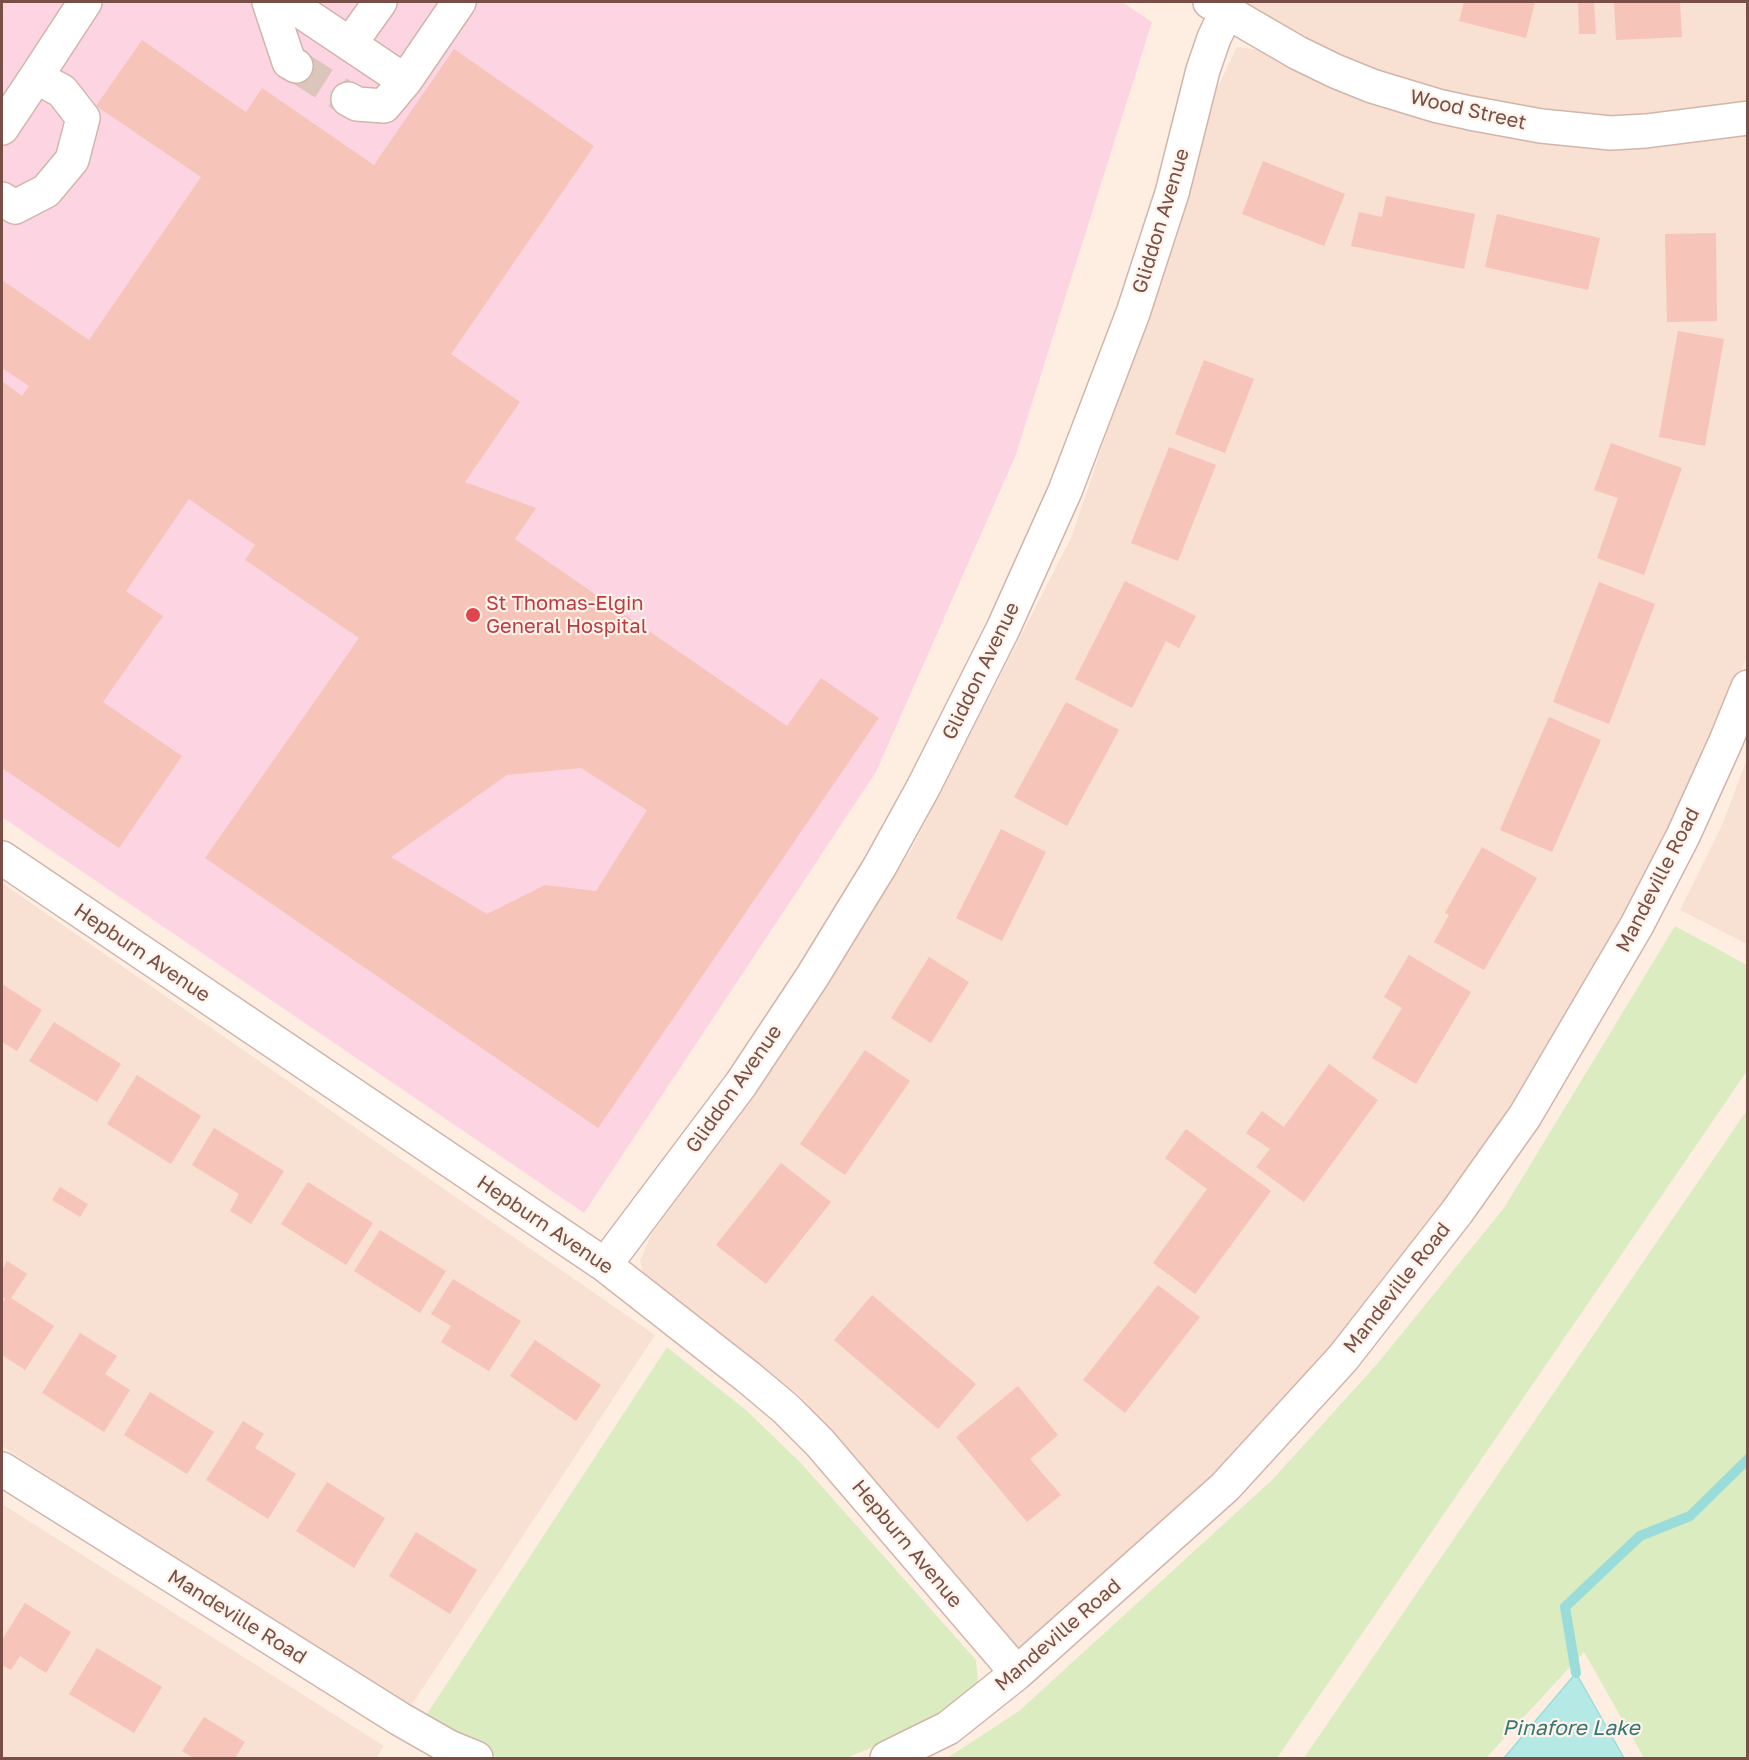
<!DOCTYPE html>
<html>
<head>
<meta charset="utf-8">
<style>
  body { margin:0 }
  #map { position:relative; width:1749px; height:1760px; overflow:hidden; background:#feeee2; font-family:"Golos Text",sans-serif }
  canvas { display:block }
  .frame { position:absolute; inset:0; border:3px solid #784e46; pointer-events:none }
</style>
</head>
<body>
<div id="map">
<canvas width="1749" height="1760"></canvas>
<div class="frame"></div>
</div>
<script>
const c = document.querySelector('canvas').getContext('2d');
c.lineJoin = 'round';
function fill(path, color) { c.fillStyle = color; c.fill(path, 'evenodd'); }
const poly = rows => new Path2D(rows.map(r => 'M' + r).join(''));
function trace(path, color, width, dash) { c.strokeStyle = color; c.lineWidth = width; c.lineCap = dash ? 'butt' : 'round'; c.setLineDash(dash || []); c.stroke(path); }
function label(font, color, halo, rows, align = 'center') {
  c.font = font + ' "Golos Text",sans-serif'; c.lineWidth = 4.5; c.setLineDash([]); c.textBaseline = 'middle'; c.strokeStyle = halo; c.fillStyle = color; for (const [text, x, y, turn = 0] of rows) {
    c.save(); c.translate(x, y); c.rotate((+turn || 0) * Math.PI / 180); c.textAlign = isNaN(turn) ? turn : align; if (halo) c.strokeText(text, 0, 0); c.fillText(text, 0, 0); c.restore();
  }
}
fill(poly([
  [1237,2,1747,2,1747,114,1573,122,1378,81],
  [1237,47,1260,50,1366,98,1747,132,1747,656,1715,741,1631,916,1533,1080,1448,1206,1218,1483,1032,1647,1014,1648,902,1518,798,1394,646,1283,640,1261,651,1235,769,1074,911,850,1071,538,1160,277,1215,93],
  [1747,759,1747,944,1680,910,1723,823],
  [2,883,655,1335,407,1712,2,1446],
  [2,1504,384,1746,376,1758,2,1758]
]), '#f8e0d3');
fill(poly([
  [2,2,1122,2,1152,22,1015,457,876,772,584,1213,2,817]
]), '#fdd5e2');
fill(poly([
  [1675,926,1747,965,1747,1071,1277,1758,947,1758,1019,1711,1273,1479,1377,1364,1504,1208],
  [1747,1110,1747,1758,1644,1758,1584,1652,1486,1758,1304,1758],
  [667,1347,747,1411,800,1462,976,1660,978,1683,921,1728,846,1758,502,1758,491,1755,425,1717]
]), '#dbedc0');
const water = poly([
  [1576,1673,1624,1758,1504,1758,1576,1673]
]);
fill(water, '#b5e9e6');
trace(water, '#9adcd9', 1.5);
trace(poly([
  [1576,1673,1565,1607,1640,1536,1690,1516,1748,1459]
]), '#9adcd9', 10);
fill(poly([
  [1464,2,1535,2,1526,38,1459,21],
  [1578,2,1594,2,1596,34,1579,34],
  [1614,2,1680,2,1682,37,1616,40],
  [142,40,246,112,262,88,374,165,454,49,594,146,451,354,520,402,465,482,536,508,515,539,787,726,821,678,879,718,598,1128,205,858,359,638,245,560,255,545,189,499,126,591,163,616,103,702,182,756,119,848,2,768,2,381,22,396,29,386,2,368,2,280,89,340,201,177,96,106],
  [581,768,647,810,596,891,545,885,487,914,391,857,507,775],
  [1263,161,1345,194,1324,246,1242,214],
  [1386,196,1475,214,1464,269,1351,246,1359,212,1382,217],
  [1497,214,1600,238,1588,290,1485,267],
  [1716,233,1717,321,1667,322,1665,234],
  [1678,331,1724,339,1705,446,1659,437],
  [1204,360,1254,379,1225,453,1175,434],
  [1611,443,1682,468,1644,575,1597,558,1618,498,1594,490],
  [1169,447,1216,465,1178,561,1131,543],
  [1125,581,1196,616,1179,648,1166,641,1132,708,1075,679],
  [1599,582,1655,604,1609,724,1553,702],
  [1066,702,1119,730,1067,826,1014,797],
  [1549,717,1601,740,1552,852,1500,830],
  [1001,829,1046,852,1002,941,956,918],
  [1482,847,1537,878,1484,970,1434,942,1449,915,1445,913],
  [1409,955,1471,992,1416,1084,1372,1058,1402,1008,1384,997],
  [929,957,969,982,931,1043,891,1018],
  [2,984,42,1010,17,1051,2,1042],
  [54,1022,121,1064,97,1102,29,1061],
  [865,1050,910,1081,845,1175,800,1144],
  [1329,1064,1378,1100,1304,1202,1256,1167,1270,1149,1246,1133,1262,1111,1284,1127],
  [137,1075,201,1116,171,1164,107,1124],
  [214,1128,284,1171,251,1224,230,1211,239,1194,192,1165],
  [1186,1129,1271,1191,1195,1294,1153,1263,1207,1189,1165,1158],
  [781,1163,831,1202,766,1284,716,1245],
  [308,1182,373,1223,346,1265,281,1224],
  [60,1187,88,1204,80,1217,52,1200],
  [380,1230,446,1271,420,1313,354,1271],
  [7,1261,27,1274,11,1298,54,1326,25,1370,2,1355,2,1303,5,1299,2,1297,2,1270],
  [453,1279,521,1321,489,1371,441,1342,451,1326,431,1314],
  [1158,1285,1200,1317,1125,1413,1083,1380],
  [872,1295,976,1384,938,1429,834,1340],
  [80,1333,117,1356,105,1374,130,1390,104,1432,42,1393],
  [535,1340,601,1385,576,1421,510,1376],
  [1018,1386,1058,1435,1030,1459,1061,1495,1027,1522,956,1437],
  [150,1392,214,1432,187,1474,124,1435],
  [243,1421,264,1434,255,1448,296,1474,268,1519,206,1480],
  [327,1482,385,1518,354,1568,296,1531],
  [416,1532,477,1570,450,1614,389,1576],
  [25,1603,71,1632,46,1673,20,1656,11,1670,2,1665,2,1640],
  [97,1648,162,1687,134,1733,69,1694],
  [204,1717,245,1742,235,1758,194,1758,182,1751]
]), '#f6c4b8');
trace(poly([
  [296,66,348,99]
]), '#dcc6bb', 33, [33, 16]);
const minor = poly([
  [269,2,289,62,296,66],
  [287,2,405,81,459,2],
  [1210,2,1298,53,1335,71,1372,86,1438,106,1470,113,1541,126,1611,133,1646,131,1748,118],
  [350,44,380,2],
  [36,77,85,2],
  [348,99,357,104,384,106,405,81],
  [2,128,36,77,62,91,83,118,72,160,46,191,15,207,2,199],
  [2,858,605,1265,748,1377,785,1408,820,1443,1017,1673],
  [605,1265,741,1084,812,977,880,866,923,788,1003,629,1065,491,1133,313,1172,193,1203,70,1214,38,1226,13],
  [2,1469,400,1719,449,1747,476,1758],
  [887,1758,948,1728,1017,1673,1225,1487,1343,1358,1457,1212,1525,1116,1637,925,1683,836,1726,741,1748,687]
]);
trace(minor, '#d2b5aa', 36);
trace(minor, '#fff', 33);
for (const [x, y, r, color] of [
  [473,615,8,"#e0444e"]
]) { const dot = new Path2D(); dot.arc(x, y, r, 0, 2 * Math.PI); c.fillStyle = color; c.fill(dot); trace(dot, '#fff3ea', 2); }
label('20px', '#784e46', '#fff3ea', [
  ["Wood Street",1468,110,13],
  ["Gliddon Avenue",1161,221,-73],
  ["Gliddon Avenue",981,671,-64],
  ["Mandeville Road",1658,880,-63],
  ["Hepburn Avenue",142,953,34],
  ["Gliddon Avenue",734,1089,-55],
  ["Hepburn Avenue",545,1225,34],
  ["Mandeville Road",1397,1288,-52],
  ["Hepburn Avenue",907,1544,50],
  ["Mandeville Road",237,1617,32],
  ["Mandeville Road",1058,1635,-41]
]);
label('20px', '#be3a42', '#fff3ea', [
  ["St Thomas-Elgin",486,604],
  ["General Hospital",486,627]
], 'left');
label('italic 21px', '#367875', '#fff3ea', [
  ["Pinafore Lake",1571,1728]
]);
</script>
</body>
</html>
